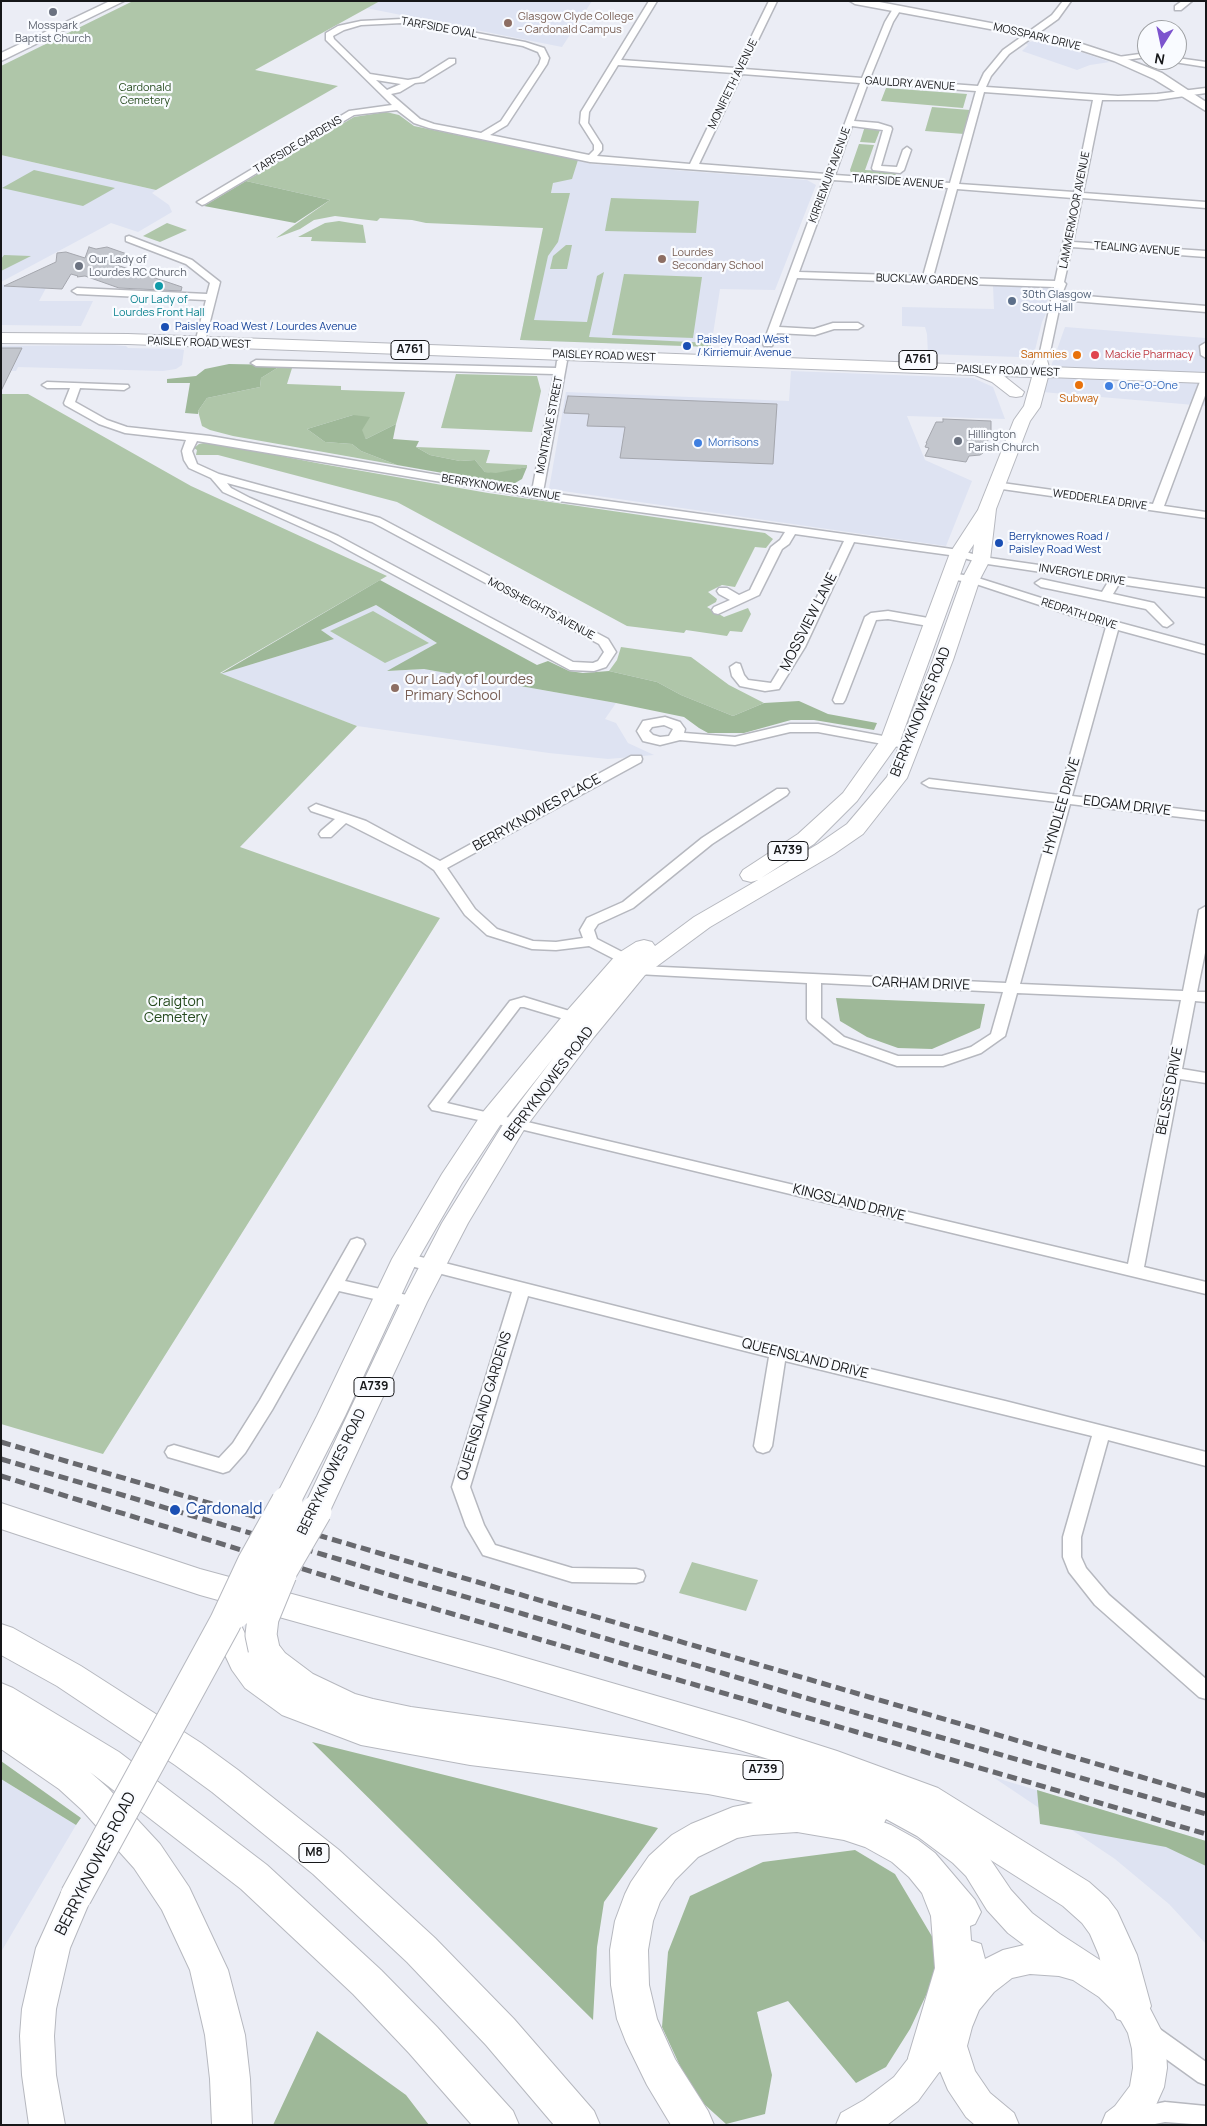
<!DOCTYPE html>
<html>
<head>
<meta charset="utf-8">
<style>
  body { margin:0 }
  #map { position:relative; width:1207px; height:2126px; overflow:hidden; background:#ebedf5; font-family:Manrope,sans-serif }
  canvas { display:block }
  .frame { position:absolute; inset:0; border:2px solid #161719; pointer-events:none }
  .north { position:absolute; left:1137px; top:20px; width:50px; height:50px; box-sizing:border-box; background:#f9fbff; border:1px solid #9ea0a3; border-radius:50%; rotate:190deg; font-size:14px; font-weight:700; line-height:20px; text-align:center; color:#161719 }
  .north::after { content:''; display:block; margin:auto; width:18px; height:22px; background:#7d54ce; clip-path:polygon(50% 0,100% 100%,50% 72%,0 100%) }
</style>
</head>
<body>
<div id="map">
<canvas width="1207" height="2126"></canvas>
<div class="frame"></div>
<div class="north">N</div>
</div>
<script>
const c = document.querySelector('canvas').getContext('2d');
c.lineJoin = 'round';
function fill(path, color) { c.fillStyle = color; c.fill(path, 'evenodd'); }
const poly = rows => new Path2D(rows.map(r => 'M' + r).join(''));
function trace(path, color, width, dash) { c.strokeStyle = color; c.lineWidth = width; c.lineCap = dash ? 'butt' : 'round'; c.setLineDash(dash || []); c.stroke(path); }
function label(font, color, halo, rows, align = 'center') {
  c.font = font + ' Manrope,sans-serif'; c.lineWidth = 4.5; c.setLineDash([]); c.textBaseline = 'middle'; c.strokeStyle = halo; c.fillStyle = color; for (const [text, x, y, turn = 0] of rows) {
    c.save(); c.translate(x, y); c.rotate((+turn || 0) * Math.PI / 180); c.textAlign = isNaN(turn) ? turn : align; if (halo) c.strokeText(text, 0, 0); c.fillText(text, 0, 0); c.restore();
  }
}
fill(poly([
  [380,1,592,1,562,47,366,8],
  [1038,40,1066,47,1110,62,1090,65,1077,70,1022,51,1028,45,1025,43],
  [1,155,156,190,152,193,169,205,172,212,138,232,111,223,1,282],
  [559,156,592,164,807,180,816,185,775,290,720,289,711,347,520,340],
  [1,284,13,287,46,288,39,301,93,301,81,326,1,325],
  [993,286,1048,288,1047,311,1042,322,1035,350,1019,357,928,354,927,334,925,327,902,326,902,307,994,309],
  [1065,327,1206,338,1206,406,1042,392],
  [113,345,126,346,128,348,179,349,184,350,182,365,176,369,163,371,18,367,16,371,1,370,1,346],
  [791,371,973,378,993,387,1005,419,907,416,925,460,972,481,946,546,549,489,566,392,789,401],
  [376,605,437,643,389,671,424,669,616,703,605,719,616,723,628,743,654,755,608,759,549,753,357,726,220,674,333,639,321,630],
  [993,1777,1206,1841,1206,1944,1169,1904,1115,1859],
  [1,1779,76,1825,1,1952]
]), '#dee3f2');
fill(poly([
  [133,1,380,1,255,70,338,86,156,190,1,155,1,66],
  [886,88,967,94,963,108,881,101],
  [932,107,970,110,964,134,925,131],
  [386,112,399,115,414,126,578,160,572,179,553,183,551,193,570,193,558,242,548,256,534,320,587,322,597,276,604,272,589,337,711,343,711,347,520,340,543,228,426,223,412,220,380,218,377,221,335,216,314,220,300,229,276,238,330,200,246,181,354,117],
  [865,126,877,128,880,130,875,143,860,142],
  [859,144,874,145,865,170,897,172,895,177,851,173,850,170],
  [34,170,115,188,83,206,2,188],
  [611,198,699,201,696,233,605,231],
  [339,221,363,225,366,243,311,241,312,237,298,237,325,223],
  [167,223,187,230,160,242,143,236],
  [566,245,572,245,567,269,550,269,553,256],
  [4,255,31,256,1,271,1,259],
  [624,274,702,277,693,338,612,335],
  [282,365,293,365,287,384,341,386,341,390,405,392,396,424,366,439,353,415,307,429,325,442,352,444,361,451,397,465,233,436,210,430,202,426,198,411,207,398,260,387,261,378],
  [456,374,537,376,541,391,532,432,441,428],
  [1,394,28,394,191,486,387,576,220,673,357,726,240,847,440,918,103,1454,1,1424],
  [209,442,322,464,488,493,765,533,773,539,766,548,755,547,735,587,722,585,708,592,717,599,716,602,707,607,724,617,748,608,751,614,742,632,730,631,727,636,686,630,684,633,627,626,397,502,218,455,196,455,197,450,194,448,199,444],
  [416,447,490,450,486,463,527,465,527,467,496,474,485,472,475,460,460,461,430,455],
  [373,611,429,643,385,663,330,631],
  [621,647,691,657,729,685,764,703,733,716,681,695,657,682,609,671,617,660],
  [692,1562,758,1580,746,1611,679,1593]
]), '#afc6a9');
fill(poly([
  [246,181,330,200,295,223,204,206],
  [229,364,282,365,261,378,260,387,207,398,198,411,198,414,185,413,190,383,167,383,167,379,196,376,205,369],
  [353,415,370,417,362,430,366,439,396,424,393,439,419,441,416,447,430,455,460,461,475,460,485,472,496,473,527,467,522,479,515,483,494,482,397,465,361,451,352,444,325,442,307,429],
  [380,580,537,665,548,661,569,671,583,673,609,671,657,682,681,695,733,716,764,703,799,701,828,714,877,723,874,730,814,720,791,720,744,733,708,733,699,728,684,717,616,703,424,669,387,671,437,643,376,605,321,630,334,639,220,674],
  [836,998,985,1004,980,1028,932,1049,898,1048,867,1037,840,1021],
  [312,1742,658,1828,604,1902,597,1947,593,2020],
  [1,1761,81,1818,76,1825,1,1779],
  [1037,1790,1206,1841,1206,1866,1166,1847,1040,1824],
  [855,1850,895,1874,943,1955,929,1989,910,2029,886,2067,856,2083,788,2001,757,2012,772,2075,765,2114,726,2124,693,2094,662,2027,668,1952,690,1896,763,1862],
  [317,2031,406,2095,429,2125,273,2125]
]), '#9eb898');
const building = poly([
  [89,247,96,249,107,247,127,254,108,262,182,287,181,291,119,288,85,276,77,277,78,276,71,274,62,289,4,286,56,262,57,253,66,252,85,258,89,247],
  [1,348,22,348,1,391,1,348],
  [568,396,777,404,773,464,620,458,625,427,587,426,589,414,564,413,568,396],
  [943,419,991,421,991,432,983,453,980,455,969,456,966,462,925,456,929,448,925,447,927,443,926,443,936,422,943,422,943,419]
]);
fill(building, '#c3c6cd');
trace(building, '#a4a6ad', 1);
const street = poly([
  [649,1,657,1,621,60,736,68,769,1,777,1,744,69,862,78,885,22,894,7,897,7,901,9,893,22,870,78,978,86,984,73,1003,50,1052,15,1063,1,1071,1,1058,19,1009,54,991,76,986,87,1118,96,1157,94,1206,88,1206,93,1157,100,1102,100,1083,193,1206,202,1206,208,1082,198,1073,242,1206,251,1206,257,1072,247,1064,282,1066,284,1062,294,1206,306,1206,312,1061,300,1050,352,1045,355,1040,352,1054,287,797,278,779,327,814,329,833,323,858,323,863,326,858,329,834,329,815,335,777,333,772,346,764,346,763,344,824,179,590,162,429,128,414,123,397,110,354,115,205,204,202,205,197,202,349,111,392,105,326,40,326,33,338,26,361,21,402,19,525,42,544,48,549,58,547,64,507,125,490,135,589,155,594,150,594,145,580,123,581,112,649,1],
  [402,23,523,46,538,52,541,58,539,64,501,121,481,133,434,124,420,119,391,94,400,92,415,83,424,82,455,63,455,59,449,59,419,78,408,80,370,74,334,39,333,36,344,30,361,25,402,23],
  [618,65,734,73,690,164,597,156,602,150,602,145,588,123,589,112,618,65],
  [742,74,860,83,826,174,699,164,742,74],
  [376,80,401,84,387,90,376,80],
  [868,83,976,91,950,183,835,175,852,126,883,130,872,168,873,170,900,173,904,170,911,150,907,147,903,150,897,167,881,166,892,129,891,127,878,123,854,121,868,83],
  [984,92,1093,100,1074,192,959,184,984,92],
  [833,180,948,188,923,276,799,272,833,180],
  [957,189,1073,198,1055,281,933,277,957,189],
  [1182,1,1192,1,1181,10,1175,10,1175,6,1182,1],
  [1147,53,1147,57,1118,61,1114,59,1118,57,1147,53],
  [1177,58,1206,62,1206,67,1174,62,1173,60,1177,60,1177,58],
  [129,236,192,260,220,282,204,345,200,346,195,343,206,300,77,294,72,291,77,288,207,294,210,283,186,264,126,241,126,237,129,236],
  [1205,343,1206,343,1206,358,1201,355,1200,346,1205,343],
  [562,358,567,361,543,492,959,550,983,557,1206,589,1206,597,1119,584,1113,594,1154,603,1173,623,1167,627,1163,626,1146,609,1041,587,1035,583,1041,579,1102,592,1108,582,981,563,957,556,854,542,805,647,779,689,765,691,740,686,732,676,730,667,736,663,740,664,744,675,748,680,771,683,793,647,844,541,795,534,789,544,782,549,759,595,718,614,714,613,712,610,714,607,730,600,719,594,717,591,719,588,727,588,739,595,750,590,771,547,780,540,785,532,537,498,197,441,192,451,197,464,219,474,380,518,608,639,616,652,606,667,594,671,570,670,330,540,223,492,211,478,189,468,184,460,182,451,186,440,125,433,99,424,65,405,64,403,70,388,47,388,42,385,47,382,128,385,129,387,124,390,80,388,75,402,107,420,127,427,210,436,532,491,554,374,256,366,251,363,256,360,556,368,557,361,562,358],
  [227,483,372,522,599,644,604,652,598,661,593,663,573,662,338,536,250,498,231,488,227,483],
  [1206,376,1206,393,1164,506,1206,512,1206,518,995,488,989,485,995,482,1153,504,1201,379,1206,376],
  [952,573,975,577,1117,622,1206,646,1206,654,1118,630,1072,796,1206,812,1206,820,1070,804,1020,984,1183,991,1199,910,1206,906,1206,948,1197,992,1206,992,1206,1002,1195,1001,1182,1069,1206,1073,1206,1083,1180,1079,1144,1267,1206,1282,1206,1294,516,1128,437,1111,432,1110,429,1106,510,1001,524,997,589,1017,591,1020,589,1023,584,1025,524,1007,520,1007,447,1103,1128,1264,1181,1000,1017,993,1005,1036,981,1053,943,1066,897,1066,834,1043,809,1022,807,1019,807,983,637,974,632,973,620,962,589,946,556,950,532,949,487,935,465,915,434,870,421,861,346,823,331,837,321,837,319,834,321,831,335,819,311,811,309,808,316,804,366,821,440,861,631,756,641,756,642,759,641,762,447,868,475,909,497,929,533,941,556,942,583,938,580,930,587,918,623,902,702,838,777,789,787,789,789,792,787,795,712,844,633,908,598,924,594,930,597,939,630,956,641,966,1006,983,1057,802,929,787,922,783,929,779,1059,795,1106,627,970,582,948,579,946,577,948,575,952,573],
  [821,983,1003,992,991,1034,971,1047,942,1056,898,1056,844,1037,821,1018,821,983],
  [888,611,934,619,940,623,934,627,888,619,876,620,845,700,843,703,835,703,833,700,865,617,871,613,888,611],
  [665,717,680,722,685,729,684,733,735,737,790,724,818,724,899,739,905,743,899,747,818,732,790,732,735,745,680,740,660,745,643,741,637,731,643,721,665,717],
  [664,725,673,729,669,736,660,737,653,735,649,731,652,727,664,725],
  [357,1238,363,1240,365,1244,345,1281,420,1298,422,1302,420,1306,414,1308,339,1291,272,1410,245,1453,229,1471,223,1473,168,1457,165,1452,168,1447,174,1445,219,1458,233,1443,260,1400,351,1240,357,1238],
  [405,1253,778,1347,1005,1401,1206,1452,1206,1466,1108,1440,1081,1537,1081,1557,1086,1568,1109,1595,1206,1679,1206,1699,1199,1697,1095,1605,1069,1572,1063,1557,1063,1537,1092,1436,785,1361,772,1446,769,1451,763,1453,757,1451,754,1446,769,1357,528,1296,470,1487,484,1525,495,1545,572,1568,636,1569,643,1571,645,1576,643,1581,636,1583,572,1582,483,1555,466,1526,452,1487,512,1292,399,1263,397,1259,399,1255,405,1253],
  [1149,2024,1157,2027,1206,2062,1206,2085,1198,2082,1141,2041,1138,2034,1141,2027,1149,2024],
  [1165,2102,1206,2106,1206,2125,1165,2122,1150,2125,1125,2124,1122,2117,1125,2110,1165,2102]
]);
const secondary = poly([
  [110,1,124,1,1,61,1,53,110,1],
  [850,1,874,1,1033,31,1073,41,1122,57,1162,73,1206,102,1206,111,1154,79,1114,61,1065,45,1033,37,855,4,850,1]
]);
const primary = poly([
  [1,333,128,334,1032,367,1035,360,1041,358,1047,360,1049,367,1206,373,1206,383,1048,377,1040,407,1030,421,996,509,990,560,980,579,953,660,907,778,863,834,834,854,710,927,645,975,594,1037,525,1128,468,1223,427,1302,330,1511,326,1519,316,1522,306,1519,302,1511,401,1302,442,1223,504,1123,554,1057,501,1124,462,1183,418,1259,345,1416,297,1510,287,1513,277,1510,273,1502,317,1416,392,1259,442,1174,483,1112,566,1012,617,954,636,942,644,940,652,942,655,946,694,917,758,880,751,882,743,880,740,875,743,870,798,834,843,793,880,741,950,553,978,510,1014,420,1024,406,1032,377,1004,376,1024,392,1022,396,1016,397,1010,396,992,382,975,375,128,344,1,343,1,333],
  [974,544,972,560,962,579,933,660,887,777,847,824,818,844,761,878,814,844,857,801,900,741,968,553,974,544],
  [225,1611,236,1615,251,1646,253,1640,264,1637,275,1640,285,1653,313,1674,355,1694,373,1699,411,1707,565,1728,803,1765,842,1774,912,1801,939,1816,975,1843,988,1856,1011,1890,1032,1913,1060,1934,1123,1975,1143,1995,1161,2030,1166,2049,1167,2068,1164,2087,1151,2116,1144,2125,1101,2125,1106,2113,1115,2106,1130,2086,1133,2068,1132,2049,1128,2033,1119,2017,1099,1997,1073,1980,1059,1976,1030,1974,1012,1978,994,1992,979,2010,972,2027,967,2046,975,2071,990,2093,1014,2113,1019,2125,975,2125,966,2117,948,2090,940,2071,918,2101,887,2125,836,2125,841,2113,864,2100,894,2077,925,2037,937,2032,950,2000,952,1955,957,1944,969,1940,981,1944,985,1959,1003,1950,1024,1945,1008,1933,987,1910,966,1876,953,1863,917,1836,886,1819,881,1829,870,1833,834,1819,708,1794,470,1765,361,1745,282,1715,245,1688,232,1670,210,1623,214,1615,225,1611],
  [76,1882,88,1886,92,1896,70,1948,56,2009,54,2036,56,2075,65,2125,29,2125,22,2075,20,2036,22,2009,36,1948,64,1886,76,1882]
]);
const highway = poly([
  [1,1503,200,1569,498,1650,743,1721,837,1751,938,1788,1089,1882,1108,1899,1117,1911,1137,1955,1151,2006,1145,2019,1131,2024,1117,2019,1111,2006,1099,1955,1090,1934,1082,1923,1063,1906,912,1810,831,1779,743,1751,498,1678,200,1595,1,1529,1,1503],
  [1,1624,13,1628,81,1666,201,1743,238,1770,339,1850,435,1938,514,2019,594,2111,600,2125,554,2125,486,2045,407,1962,313,1874,212,1792,175,1765,57,1686,1,1655,1,1624],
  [1,1683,13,1688,119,1752,267,1865,381,1970,437,2027,513,2111,519,2125,472,2125,409,2053,353,1994,241,1889,90,1772,108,1788,160,1844,189,1887,228,1970,245,2035,250,2079,252,2125,212,2125,210,2079,205,2035,190,1970,162,1910,134,1868,82,1810,59,1789,1,1749,1,1683],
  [797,1800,844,1808,891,1825,918,1840,935,1853,975,1900,981,1912,975,1924,970,1926,973,1968,948,2058,942,2071,928,2077,914,2071,908,2058,935,1968,931,1916,922,1893,909,1877,892,1862,865,1847,844,1840,797,1832,753,1835,737,1838,698,1857,675,1880,660,1902,653,1921,648,1950,649,1985,657,2019,675,2059,708,2111,714,2125,671,2125,647,2085,626,2042,617,2019,611,1985,610,1950,615,1921,625,1894,631,1882,649,1856,672,1835,691,1824,733,1807,753,1803,797,1800]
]);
trace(street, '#b6b8bf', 3);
trace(secondary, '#b6b8bf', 3);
trace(primary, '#b6b8bf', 2);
trace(highway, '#b6b8bf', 2);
fill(street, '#fff');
fill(secondary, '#fff');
fill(primary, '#fff');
fill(highway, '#fff');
trace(poly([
  [1,1442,1206,1796],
  [1,1459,877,1719,1206,1814],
  [1,1476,391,1596,1206,1834]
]), '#68696e', 5, [10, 5]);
const primaryBridge = poly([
  [235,1613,283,1568,316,1511],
  [264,1649,261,1635,263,1618,281,1574],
  [76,1896,225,1623,253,1563,287,1502]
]);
trace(primaryBridge, '#b6b8bf', 33, []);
trace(primaryBridge, '#fff', 31);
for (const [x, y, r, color] of [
  [53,12,5,"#6b7280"],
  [508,23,5,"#8d6e63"],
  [662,259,5,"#8d6e63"],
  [79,266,5,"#6b7280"],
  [159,286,5,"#0f9aa8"],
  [1012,301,5,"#5c6f8a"],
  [165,327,5,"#1a4fb4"],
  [687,346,5,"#1a4fb4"],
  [1077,355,5,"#e8710a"],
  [1095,355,5,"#e0444e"],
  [1079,385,5,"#e8710a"],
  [1109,386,5,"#3f7fe0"],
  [958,441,5,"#6b7280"],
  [698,443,5,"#3f7fe0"],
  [999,543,5,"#1a4fb4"],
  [395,688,5,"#8d6e63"],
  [175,1510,6,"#1a4fb4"]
]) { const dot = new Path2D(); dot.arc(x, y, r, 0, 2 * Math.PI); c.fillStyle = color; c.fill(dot); trace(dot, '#f9fbff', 2); }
label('11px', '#785e54', '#f9fbff', [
  ["Glasgow Clyde College",518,17],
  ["- Cardonald Campus",518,30],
  ["Lourdes",672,253],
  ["Secondary School",672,266]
], 'left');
label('11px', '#5b616d', '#f9fbff', [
  ["Mosspark",53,26,"center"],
  ["Baptist Church",53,39,"center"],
  ["Our Lady of",89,260],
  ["Lourdes RC Church",89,273],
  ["Hillington",968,435],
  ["Parish Church",968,448]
], 'left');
label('11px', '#161719', '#f9fbff', [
  ["TARFSIDE OVAL",439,28,10],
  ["MOSSPARK DRIVE",1037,37,13],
  ["MONIFIETH AVENUE",733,84,-64],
  ["GAULDRY AVENUE",910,84,4],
  ["TARFSIDE GARDENS",298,145,-31],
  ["KIRRIEMUIR AVENUE",830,175,-70],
  ["TARFSIDE AVENUE",898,182,4],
  ["LAMMERMOOR AVENUE",1075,210,-79],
  ["TEALING AVENUE",1137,249,4],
  ["BUCKLAW GARDENS",927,280,2],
  ["PAISLEY ROAD WEST",199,343,2],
  ["PAISLEY ROAD WEST",604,356,2],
  ["PAISLEY ROAD WEST",1008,371,2],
  ["MONTRAVE STREET",550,425,-79],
  ["BERRYKNOWES AVENUE",501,488,9],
  ["WEDDERLEA DRIVE",1100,500,8],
  ["INVERGYLE DRIVE",1082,575,9],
  ["MOSSHEIGHTS AVENUE",541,609,28],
  ["REDPATH DRIVE",1079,614,18]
]);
label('11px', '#254a1d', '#f9fbff', [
  ["Cardonald",145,88],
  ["Cemetery",145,101]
]);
label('11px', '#4e5e75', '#f9fbff', [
  ["30th Glasgow",1022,295],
  ["Scout Hall",1022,308]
], 'left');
label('11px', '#0d838f', '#f9fbff', [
  ["Our Lady of",159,300],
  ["Lourdes Front Hall",159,313]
]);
label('11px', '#164399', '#f9fbff', [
  ["Paisley Road West / Lourdes Avenue",175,327],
  ["Paisley Road West",697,340],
  ["/ Kirriemuir Avenue",697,353],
  ["Berryknowes Road /",1009,537],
  ["Paisley Road West",1009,550]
], 'left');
label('11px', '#c56008', '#f9fbff', [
  ["Sammies",1067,355],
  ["Subway",1079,399,"center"]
], 'right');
label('11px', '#be3a42', '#f9fbff', [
  ["Mackie Pharmacy",1105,355]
], 'left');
label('11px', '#366cbe', '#f9fbff', [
  ["One-O-One",1119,386],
  ["Morrisons",708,443]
], 'left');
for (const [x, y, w] of [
  [410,350,38],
  [918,360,38],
  [788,851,40],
  [374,1387,40],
  [763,1770,40],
  [314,1853,30]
]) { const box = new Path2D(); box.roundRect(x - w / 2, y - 9.5, w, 19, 4); c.fillStyle = '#f9fbff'; c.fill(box); trace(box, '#161719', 1); }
label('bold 12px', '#161719', null, [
  ["A761",410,350],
  ["A761",918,360],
  ["A739",788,851],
  ["A739",374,1387],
  ["A739",763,1770],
  ["M8",314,1853]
]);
label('14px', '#161719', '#f9fbff', [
  ["MOSSVIEW LANE",809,622,-63],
  ["BERRYKNOWES ROAD",921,712,-68],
  ["HYNDLEE DRIVE",1062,806,-74],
  ["EDGAM DRIVE",1127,806,7],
  ["BERRYKNOWES PLACE",537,813,-29],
  ["CARHAM DRIVE",921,984,2],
  ["BERRYKNOWES ROAD",549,1084,-53],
  ["BELSES DRIVE",1170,1091,-79],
  ["KINGSLAND DRIVE",849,1203,14],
  ["QUEENSLAND DRIVE",805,1359,14],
  ["QUEENSLAND GARDENS",485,1406,-73],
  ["BERRYKNOWES ROAD",332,1472,-64]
]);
label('14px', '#785e54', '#f9fbff', [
  ["Our Lady of Lourdes",405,680],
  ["Primary School",405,696]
], 'left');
label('14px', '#254a1d', '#f9fbff', [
  ["Craigton",176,1002],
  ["Cemetery",176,1018]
]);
label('16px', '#164399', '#f9fbff', [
  ["Cardonald",186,1510]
], 'left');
label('16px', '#161719', '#f9fbff', [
  ["BERRYKNOWES ROAD",96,1864,-63]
]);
</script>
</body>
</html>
